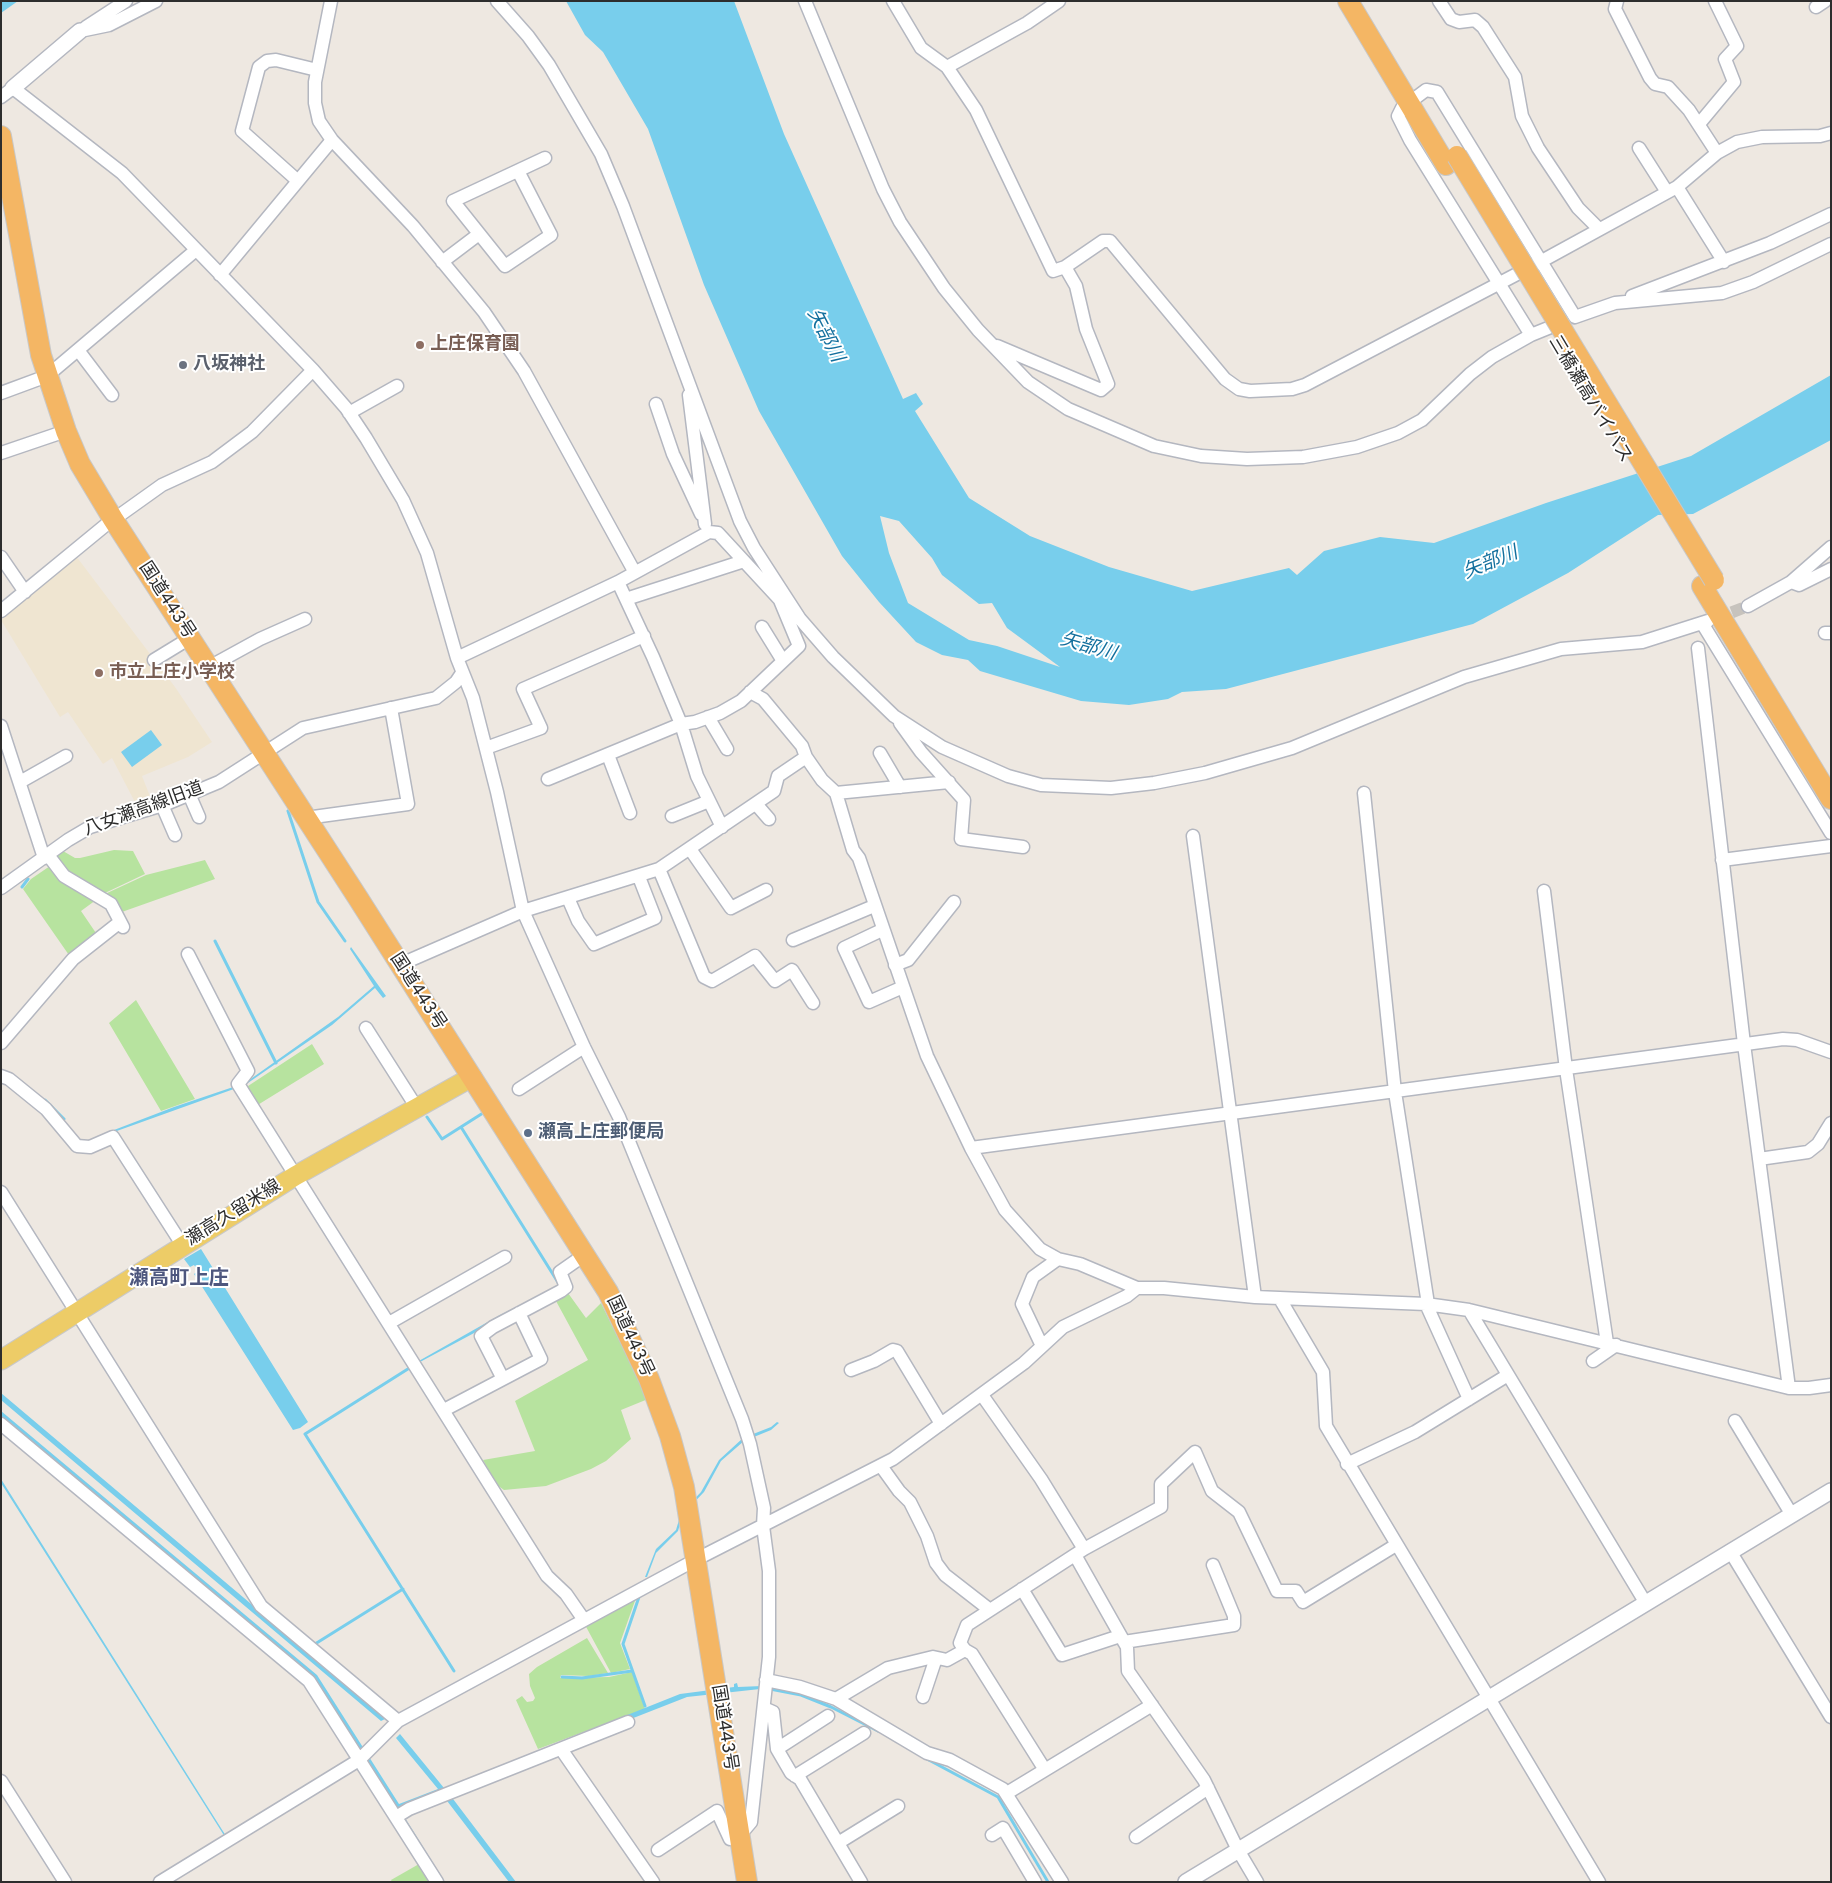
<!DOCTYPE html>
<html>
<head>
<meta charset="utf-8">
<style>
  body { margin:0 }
  #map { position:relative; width:1832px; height:1883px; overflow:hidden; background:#eee8e1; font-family:Overpass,sans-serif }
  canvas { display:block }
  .frame { position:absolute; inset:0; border:2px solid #2d2d2d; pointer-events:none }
</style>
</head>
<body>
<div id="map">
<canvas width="1832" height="1883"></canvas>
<div class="frame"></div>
</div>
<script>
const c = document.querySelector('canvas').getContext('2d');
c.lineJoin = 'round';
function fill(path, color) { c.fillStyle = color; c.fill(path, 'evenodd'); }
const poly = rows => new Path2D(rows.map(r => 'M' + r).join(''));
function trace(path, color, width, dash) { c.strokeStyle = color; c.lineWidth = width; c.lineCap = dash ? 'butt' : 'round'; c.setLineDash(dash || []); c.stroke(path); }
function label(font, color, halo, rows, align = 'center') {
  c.font = font + ' Overpass,"Noto Sans JP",sans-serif'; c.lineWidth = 4; c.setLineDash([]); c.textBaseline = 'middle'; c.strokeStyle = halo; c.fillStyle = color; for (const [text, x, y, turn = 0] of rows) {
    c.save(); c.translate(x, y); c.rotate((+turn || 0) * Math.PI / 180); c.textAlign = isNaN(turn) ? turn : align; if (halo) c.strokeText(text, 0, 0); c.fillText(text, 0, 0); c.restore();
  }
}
fill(poly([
  [76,556,175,687,212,742,188,757,142,776,153,804,138,808,112,758,103,764,68,712,60,717,1,620]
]), '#efe5d1');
fill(poly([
  [114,850,133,851,145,874,105,893,83,885,55,858,63,851,75,858,80,858],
  [205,860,215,879,119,913,105,894,146,875],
  [50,866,96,900,81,911,98,936,71,958,23,889,31,879],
  [136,1000,195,1099,161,1111,109,1023],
  [312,1044,324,1064,256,1106,245,1088],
  [568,1293,586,1318,601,1303,648,1399,621,1410,631,1439,606,1461,591,1469,546,1486,504,1490,497,1485,483,1460,535,1451,515,1401,588,1360,556,1301],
  [636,1598,620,1643,630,1669,611,1673,584,1623],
  [587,1638,608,1673,589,1676,561,1675,560,1678,609,1677,632,1672,645,1709,538,1749,516,1700,522,1696,527,1702,533,1701,535,1698,530,1686,529,1674,537,1667],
  [419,1864,430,1882,392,1882,391,1880]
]), '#b7e39f');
fill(poly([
  [1,1,18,1,1,13],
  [566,1,734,1,784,134,903,399,916,393,923,404,915,411,969,498,1030,536,1109,567,1192,591,1289,568,1297,575,1324,551,1380,537,1434,543,1546,503,1691,456,1831,375,1831,440,1693,514,1658,515,1568,573,1473,624,1226,689,1182,692,1168,699,1129,705,1081,701,980,671,968,660,942,655,916,642,879,602,842,556,759,411,704,285,648,129,603,52,585,35],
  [880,516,899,521,932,558,942,575,979,604,992,603,1007,628,1060,667,997,646,969,640,908,603,889,553],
  [151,730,162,745,132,767,121,752],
  [351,947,386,996,383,998,375,988,332,1025,245,1085,114,1132,114,1130,174,1107,245,1083,338,1017,374,986,350,949],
  [201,1249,308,1422,300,1428,293,1430,194,1274,198,1271,194,1265,190,1267,184,1259],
  [553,1289,476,1332,420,1362,417,1362,500,1315],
  [1,1393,378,1711,385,1719,381,1721,1,1400],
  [1,1411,317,1675,399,1804,438,1789,396,1738,400,1734,444,1788,680,1694,734,1687,734,1684,737,1683,738,1687,762,1686,760,1689,687,1697,447,1791,516,1882,509,1882,441,1793,400,1810,445,1882,440,1882,314,1681,1,1419],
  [777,1422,779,1423,771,1430,744,1441,721,1461,704,1492,683,1514,678,1531,656,1553,647,1577,645,1577,656,1549,676,1530,681,1513,701,1492,719,1460,743,1438,771,1427],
  [1,1479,226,1836,225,1837,1,1483]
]), '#78ceec');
trace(poly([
  [288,811,318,902,345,941],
  [22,887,28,879],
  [215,941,276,1063],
  [45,1100,64,1119],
  [427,1117,442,1139,483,1113],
  [461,1127,559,1284],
  [411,1367,305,1434,454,1671],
  [640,1594,623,1644,645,1706],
  [315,1644,403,1589],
  [562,1677,582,1678,632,1671],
  [770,1689,801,1695,831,1707,878,1731],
  [927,1759,998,1797,1048,1882]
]), '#78ceec', 3);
trace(poly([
  [1715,619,1748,606]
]), '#c7c3bd', 12, [12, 6]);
const minor = poly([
  [331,1,315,82,315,103,319,121,332,140,413,226,484,312,524,371,634,571],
  [497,1,528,36,549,65,601,154,623,206,740,521,754,548,800,619,833,657,894,716,942,747,1008,776,1041,785,1111,788,1154,783,1205,773,1292,748,1464,677,1561,649,1642,642,1708,621],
  [805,1,883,189,900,222,944,288,978,330,1028,382,1068,409,1154,446,1201,456,1247,459,1303,457,1357,447,1398,433,1422,420,1470,374,1492,357,1531,335,1410,140,1398,116,1402,108,1426,90,1437,92,1575,317,1615,303,1722,293,1753,282,1831,244],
  [893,1,921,48,947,67,976,110,1053,271,1065,267,1103,241,1110,241,1225,379,1239,389,1250,391,1292,389,1305,385,1540,262,1677,187,1717,153,1737,142,1762,137,1820,136,1831,133],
  [1439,1,1451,19,1459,22,1475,20,1483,27,1515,77,1522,116,1538,148,1578,208,1599,229],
  [1617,1,1615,9,1650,78,1655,84,1668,87,1689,110,1717,153],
  [1816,7,1825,1],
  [86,27,126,1],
  [80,31,109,25,156,1],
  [947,67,1027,23,1059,1],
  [1,97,13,88,122,173,313,370,346,408,366,438,403,500,427,553,457,658,473,698,497,792,523,911,584,1047,619,1117,742,1419,750,1444,764,1508,763,1526,769,1571,769,1657,751,1822,740,1835,730,1839,717,1811,658,1850],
  [1699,124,1734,82,1725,59,1737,46,1715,1],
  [1639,148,1667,192],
  [518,171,551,235,505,266,453,201,545,158],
  [298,181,242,131,259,67,267,61,276,60,317,70],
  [1677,187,1724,262],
  [442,262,479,234],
  [220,275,332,140],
  [1632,296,1770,243,1831,214],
  [1531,335,1563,322],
  [997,346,1101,390,1108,384,1086,329,1076,286,1065,267],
  [78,350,112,395],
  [1,393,47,376,196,250],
  [689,395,705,524],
  [656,404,673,454,701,514],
  [349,413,397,386],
  [1,453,60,433],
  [120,515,162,485,212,462,252,432,313,370],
  [1,557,25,592],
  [618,582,653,657,681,724,697,776,722,827],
  [1791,582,1831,547],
  [626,599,744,561],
  [1748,606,1791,582,1799,585,1831,569],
  [1,611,113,519],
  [1702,623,1831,833],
  [762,627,783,661],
  [1825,633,1831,633],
  [1698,648,1744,1044,1789,1388],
  [457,658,618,582,709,532,718,533,779,599],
  [154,660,190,638],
  [209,667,260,639,305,619],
  [750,692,763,699,802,746,806,757],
  [708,717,727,749],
  [900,723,921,752,964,800,961,839,1023,847],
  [1,726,44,858],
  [486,748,541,728,523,689,644,636],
  [880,753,900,787],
  [608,755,630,813],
  [548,779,681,724,695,722,720,713,741,701,799,646,779,598],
  [20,782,66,756],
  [836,793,949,782],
  [1364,793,1395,1092,1428,1304],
  [189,794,199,817],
  [756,804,769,819],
  [162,805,175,835],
  [672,816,709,801],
  [306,818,408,804,391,708],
  [1193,836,1255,1297],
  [690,849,731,908,766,890],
  [48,855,64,876,111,904,123,927],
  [1722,860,1831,846],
  [659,869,704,977,712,981,755,956,775,981,792,970,813,1003],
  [1,888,68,840,90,827,166,804,219,782,303,728,436,698,456,682,462,673],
  [1544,891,1566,1069,1607,1343],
  [568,898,578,921,594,944,655,918,639,877],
  [882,930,844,948,869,1002,903,987],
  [793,940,874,906],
  [188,954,248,1071,238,1084,547,1576,566,1594,584,1620],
  [399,965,523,911,659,869,774,791,778,776,806,757,822,780,836,793,853,850,859,858,927,1056,971,1148,1005,1210,1040,1249,1058,1259,1080,1264,1137,1288,1164,1288,1255,1297,1426,1304,1469,1310,1789,1388,1809,1388,1831,1385],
  [895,965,908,960,954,902],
  [366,1028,417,1108],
  [1,1043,73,959,120,922],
  [1,1076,9,1079,46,1109,77,1146,90,1147,113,1137,183,1246],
  [519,1089,584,1047],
  [971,1148,1783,1039,1797,1040,1831,1052],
  [1759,1159,1808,1152,1818,1144,1831,1123],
  [1,1192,261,1606,398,1721],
  [1280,1299,1323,1372,1326,1426,1599,1882],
  [1426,1304,1469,1399],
  [1469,1310,1645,1602],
  [389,1323,505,1257],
  [1042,1346,1022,1304,1033,1277,1058,1259],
  [1593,1361,1616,1345],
  [851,1370,874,1361,893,1350,897,1351,941,1424],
  [503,1379,481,1336,493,1327,561,1291,566,1287,560,1272,580,1258],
  [982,1395,1041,1479,1084,1549],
  [444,1410,541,1359,519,1313],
  [1735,1421,1792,1515],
  [1,1424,309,1681,437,1882],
  [1347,1464,1415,1432,1508,1375],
  [881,1466,899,1491,910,1502,927,1536,936,1563,945,1575,990,1610],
  [1730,1551,1831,1717],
  [1075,1555,1127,1647,1128,1671,1204,1780,1238,1850,1257,1882],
  [1022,1589,1062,1655,1120,1636],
  [1124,1642,1234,1625,1234,1616,1213,1565],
  [965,1650,972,1654,1045,1770],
  [766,1680,800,1687,836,1699,927,1753,950,1760,1003,1789,1062,1882],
  [923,1697,936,1658],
  [836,1699,888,1668,933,1657,947,1660,965,1650,960,1643,967,1625,1084,1549,1161,1507,1161,1484,1195,1452,1212,1491,1239,1512,1277,1591,1296,1591,1303,1602,1396,1545],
  [764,1708,773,1712,777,1749,791,1773,800,1779,861,1882],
  [561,1749,653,1882],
  [777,1749,828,1716],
  [795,1776,864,1733],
  [1,1781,65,1882],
  [1007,1793,1152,1705],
  [396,1817,409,1809,628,1722],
  [992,1835,1003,1828,1035,1882],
  [1136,1837,1208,1788],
  [838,1843,898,1806],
  [160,1882,359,1760,398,1721,697,1559,893,1459,1024,1363,1063,1327,1127,1296,1137,1288]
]);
const tertiary = poly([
  [13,88,80,31],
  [1186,1882,1831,1491]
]);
const primary = poly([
  [1,1360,295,1176,472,1077]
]);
const trunk = poly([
  [1348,1,1446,165],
  [1,136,41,355,66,431,80,464,113,519,358,898,608,1292,649,1379,670,1436,684,1487,747,1882],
  [1702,586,1831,799]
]);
trace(minor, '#b4b7c0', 15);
trace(tertiary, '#b4b7c0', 18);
trace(primary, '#c8c8c8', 21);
trace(trunk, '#c8c8c8', 22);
trace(minor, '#fff', 12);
trace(tertiary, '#fff', 15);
trace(primary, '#edcc67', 19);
trace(trunk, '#f4b664', 20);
const trunkBridge = poly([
  [1457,156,1714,580]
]);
trace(trunkBridge, '#c8c8c8', 22, []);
trace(trunkBridge, '#f4b664', 20);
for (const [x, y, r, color] of [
  [420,345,5,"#8d6e63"],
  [183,365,5,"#6b7280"],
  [99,673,5,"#8d6e63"],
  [528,1133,5,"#5c6f8a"]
]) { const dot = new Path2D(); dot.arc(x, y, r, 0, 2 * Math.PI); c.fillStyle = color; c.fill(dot); trace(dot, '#fff', 2); }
label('bold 18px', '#785e54', '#fff', [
  ["上庄保育園",430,345],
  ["市立上庄小学校",109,673]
], 'left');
label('bold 18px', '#5b616d', '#fff', [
  ["八坂神社",193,365]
], 'left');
label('18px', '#2d2d2d', '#fff', [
  ["三橋瀬高バイパス",1589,400,59],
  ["国道443号",166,601,57],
  ["八女瀬高線旧道",144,810,-20],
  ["国道443号",417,992,57],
  ["瀬高久留米線",234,1214,-32],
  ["国道443号",629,1337,65],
  ["国道443号",723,1728,81]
]);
label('bold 18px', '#4e5e75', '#fff', [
  ["瀬高上庄郵便局",538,1133]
], 'left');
label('italic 19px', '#126f9d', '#fff', [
  ["矢部川",824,336,63],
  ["矢部川",1491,564,-22],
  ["矢部川",1088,648,16]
]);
label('bold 20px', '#4e577e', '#fff', [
  ["瀬高町上庄",179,1280]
]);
</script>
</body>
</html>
